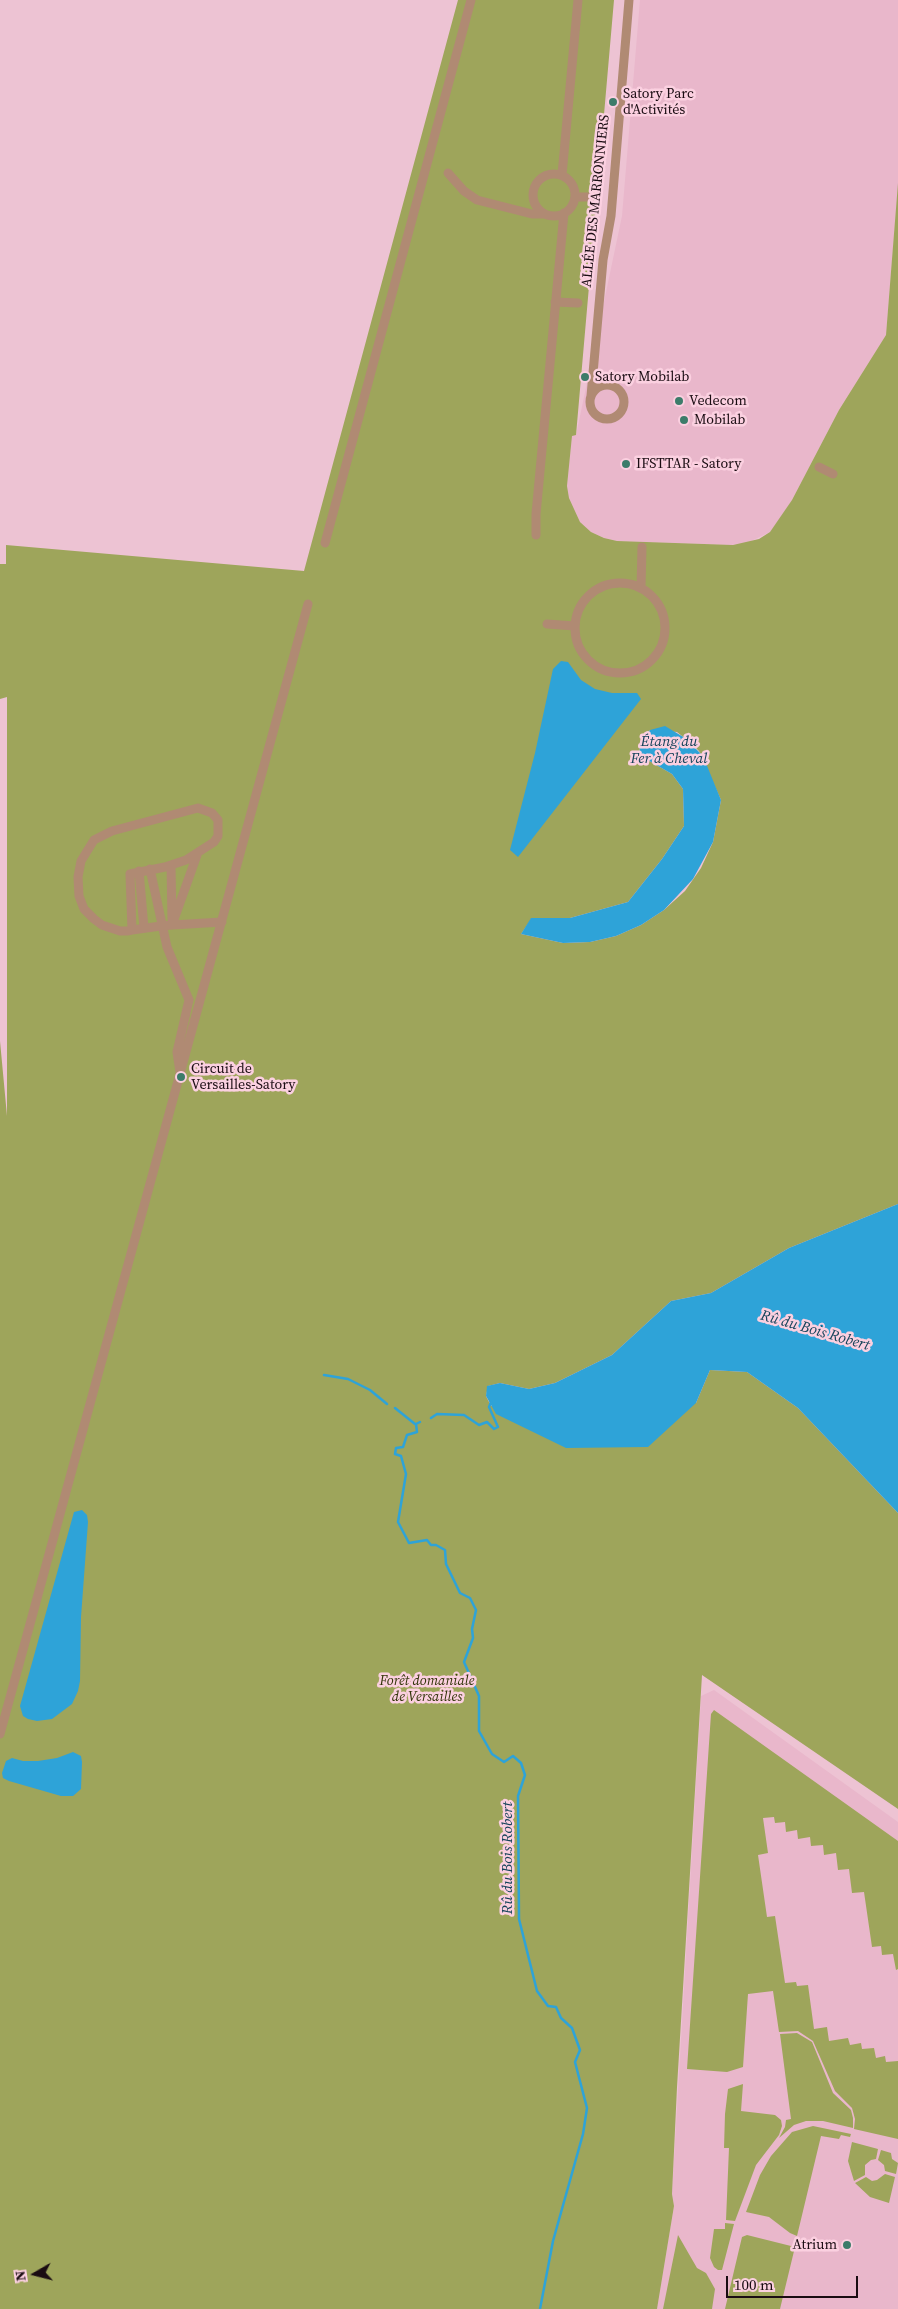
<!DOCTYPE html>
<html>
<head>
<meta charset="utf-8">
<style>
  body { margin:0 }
  #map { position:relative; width:898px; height:2309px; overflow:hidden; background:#edc3d3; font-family:"Source Serif 4",serif }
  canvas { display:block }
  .north { position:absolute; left:10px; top:2249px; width:50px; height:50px; -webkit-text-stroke:4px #fbd0e0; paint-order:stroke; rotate:262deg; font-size:14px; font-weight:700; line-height:20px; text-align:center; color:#1a0c12 }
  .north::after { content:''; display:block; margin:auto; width:18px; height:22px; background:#1a0c12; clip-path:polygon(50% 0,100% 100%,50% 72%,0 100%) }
  .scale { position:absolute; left:726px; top:2276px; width:132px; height:22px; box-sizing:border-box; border:2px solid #1a0c12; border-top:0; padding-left:6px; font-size:15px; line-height:18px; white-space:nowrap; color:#1a0c12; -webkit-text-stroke:4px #fbd0e0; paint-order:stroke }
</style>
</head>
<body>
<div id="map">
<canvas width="898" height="2309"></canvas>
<div class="north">N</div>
<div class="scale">100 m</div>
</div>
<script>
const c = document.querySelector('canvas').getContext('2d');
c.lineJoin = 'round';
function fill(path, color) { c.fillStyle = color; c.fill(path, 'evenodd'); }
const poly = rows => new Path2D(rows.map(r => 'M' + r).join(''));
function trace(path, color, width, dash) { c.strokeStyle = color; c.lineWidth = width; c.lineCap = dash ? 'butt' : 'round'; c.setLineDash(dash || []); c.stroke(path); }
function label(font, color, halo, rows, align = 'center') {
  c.font = font + ' "Source Serif 4",serif'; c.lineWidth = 5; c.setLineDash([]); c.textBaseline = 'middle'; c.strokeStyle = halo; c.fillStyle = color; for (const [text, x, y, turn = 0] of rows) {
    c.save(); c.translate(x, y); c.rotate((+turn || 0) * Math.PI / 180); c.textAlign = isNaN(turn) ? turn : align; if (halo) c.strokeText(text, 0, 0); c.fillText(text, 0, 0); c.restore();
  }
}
fill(poly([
  [640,0,898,0,898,187,886,335,839,410,792,500,781,518,770,532,747,543,733,545,617,541,604,538,591,532,580,522,569,498,567,486,572,435,576,435,622,216],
  [714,1690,898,1822,898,2309,657,2309,674,2206,672,2194,701,1696]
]), '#e9b7cb');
fill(poly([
  [458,0,614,0,576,435,572,436,567,486,569,498,580,522,591,532,604,538,617,541,733,545,759,539,770,532,792,500,839,410,886,335,898,183,898,1204,789,1248,711,1293,671,1301,612,1355,555,1383,529,1389,500,1383,488,1386,486,1396,491,1406,696,1403,710,1370,747,1372,798,1408,898,1513,898,1809,702,1675,677,2087,672,2194,674,2206,657,2309,0,2309,0,1041,7,1116,7,697,0,699,0,564,6,564,6,545,304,571],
  [650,730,677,732,692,744,699,751,721,800,713,842,701,868,685,891,664,910,641,925,616,936,590,942,563,943,521,934,532,918,570,918,628,902,662,859,684,826,683,789,672,774,639,755,641,740],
  [714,1710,898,1841,898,1969,896,1970,893,1954,882,1955,881,1946,872,1947,864,1892,852,1893,849,1869,838,1870,836,1853,824,1855,823,1845,811,1846,810,1837,798,1839,797,1830,786,1832,785,1822,775,1823,774,1817,763,1818,768,1853,758,1855,767,1917,775,1916,785,1983,796,1982,797,1986,808,1985,814,2029,827,2027,829,2041,848,2038,850,2045,861,2043,862,2049,874,2048,876,2058,885,2056,886,2062,898,2061,898,2139,854,2129,855,2119,852,2108,835,2091,813,2041,798,2031,779,2032,773,1991,748,1994,743,2067,727,2072,687,2069,711,1714],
  [797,2033,812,2042,833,2093,851,2110,853,2118,853,2128,823,2121,806,2121,794,2125,779,2138,785,2127,786,2120,791,2119,780,2034],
  [743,2084,741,2111,775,2115,781,2120,782,2126,779,2135,756,2165,735,2221,726,2220,729,2148,724,2148,725,2114,728,2089],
  [813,2126,851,2134,850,2137,841,2135,839,2139,821,2136,797,2236,790,2233,769,2217,746,2212,760,2175,771,2156,792,2132],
  [852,2142,878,2149,876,2159,871,2160,865,2165,865,2175,854,2181,848,2161],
  [881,2150,891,2153,892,2159,898,2163,896,2174,885,2171,884,2165,878,2160],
  [885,2174,895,2177,889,2203,870,2197,855,2183,866,2177,872,2181,877,2180],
  [725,2223,734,2224,722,2270,718,2270,714,2267,710,2258,714,2229,725,2229],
  [678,2235,697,2268,706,2273,715,2289,712,2309,663,2309],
  [747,2235,795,2247,780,2309,725,2309,742,2237]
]), '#9ea55b');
fill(poly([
  [561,661,568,662,581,680,595,689,612,693,637,693,641,699,518,857,510,850,535,753,553,669],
  [665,726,685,738,703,756,721,800,713,842,693,879,664,910,641,925,616,936,590,942,563,943,521,934,531,918,570,918,628,902,662,859,684,826,683,789,672,774,639,755,641,740,650,730],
  [898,1204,898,1513,798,1408,747,1372,710,1370,696,1403,648,1447,566,1448,496,1414,486,1396,487,1386,500,1383,529,1389,555,1383,612,1355,671,1301,711,1293,789,1248],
  [82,1510,87,1515,88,1522,81,1617,80,1681,78,1691,72,1704,52,1719,37,1721,28,1719,23,1716,20,1706,74,1512],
  [73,1752,81,1756,82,1762,81,1789,73,1796,61,1796,9,1781,3,1778,2,1773,6,1761,12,1758,23,1761,38,1761,57,1758]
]), '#2ea3d8');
trace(poly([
  [324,1375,348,1379,370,1390,387,1404],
  [395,1408,415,1424],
  [431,1418,437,1414,464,1415,479,1425,487,1422,494,1429,498,1427,489,1407,491,1402],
  [420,1422,416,1424,417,1432,407,1435,403,1447,396,1448,395,1454,401,1456,406,1474,398,1522,409,1543,427,1540,431,1545,436,1545,445,1550,446,1564,460,1593,470,1598,476,1610,472,1629,473,1638,464,1662,479,1696,479,1731,492,1754,504,1762,513,1756,521,1763,525,1775,518,1796,519,1919,537,1991,548,2006,556,2007,561,2018,572,2028,580,2050,575,2062,587,2108,583,2134,553,2241,540,2309]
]), '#2ea3d8', 2.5);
trace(poly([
  [448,173,464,191,477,200,532,214,545,214],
  '533 195a21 21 0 1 1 42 0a21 21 0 1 1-42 0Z',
  [562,175,578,0],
  [575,197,588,197],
  [555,302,578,303],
  '590 402a17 17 0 1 1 34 0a17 17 0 1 1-34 0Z',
  [591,396,603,260,611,216,629,0],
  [819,467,833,474],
  [536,535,536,514,564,213],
  [325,543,471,0],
  '575 628a45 45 0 1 1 90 0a45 45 0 1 1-90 0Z',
  [641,588,642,547],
  [547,624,575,626],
  [171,865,172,920],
  [150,869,167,947,189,1000,177,1052,180,1072],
  [139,871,144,928],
  [172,925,197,855],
  [132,930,130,874,165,867,186,860,214,842,218,836,218,820,212,813,198,808,112,831,94,840,81,861,78,877,79,896,84,909,94,919,102,925,120,931,127,931,132,930,161,926,172,925,222,922],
  [0,1734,308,604]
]), '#b08a73', 9);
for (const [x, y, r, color] of [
  [613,102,5,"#3c7c6a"],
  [585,377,5,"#3c7c6a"],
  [679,401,5,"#3c7c6a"],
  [684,420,5,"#3c7c6a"],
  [626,464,5,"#3c7c6a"],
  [181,1077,5,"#3c7c6a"],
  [847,2245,5,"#3c7c6a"]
]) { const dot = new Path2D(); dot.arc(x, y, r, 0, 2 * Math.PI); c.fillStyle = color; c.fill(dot); trace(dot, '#fbd0e0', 2); }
label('14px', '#1a0c12', '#fbd0e0', [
  ["Satory Parc",623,94],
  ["d'Activités",623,110],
  ["Satory Mobilab",595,377],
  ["Vedecom",689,401],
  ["Mobilab",694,420],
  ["IFSTTAR - Satory",636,464],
  ["Circuit de",191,1069],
  ["Versailles-Satory",191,1085],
  ["Atrium",837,2245,"right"]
], 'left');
label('14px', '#1a0c12', '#fbd0e0', [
  ["ALLÉE DES MARRONNIERS",596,201,-84]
]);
label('italic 14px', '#313408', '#fbd0e0', [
  ["Forêt domaniale",427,1681],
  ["de Versailles",427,1697]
]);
label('italic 15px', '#15435a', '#fbd0e0', [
  ["Étang du",669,742],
  ["Fer à Cheval",669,759],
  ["Rû du Bois Robert",815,1331,16],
  ["Rû du Bois Robert",508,1858,-90]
]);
</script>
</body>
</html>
